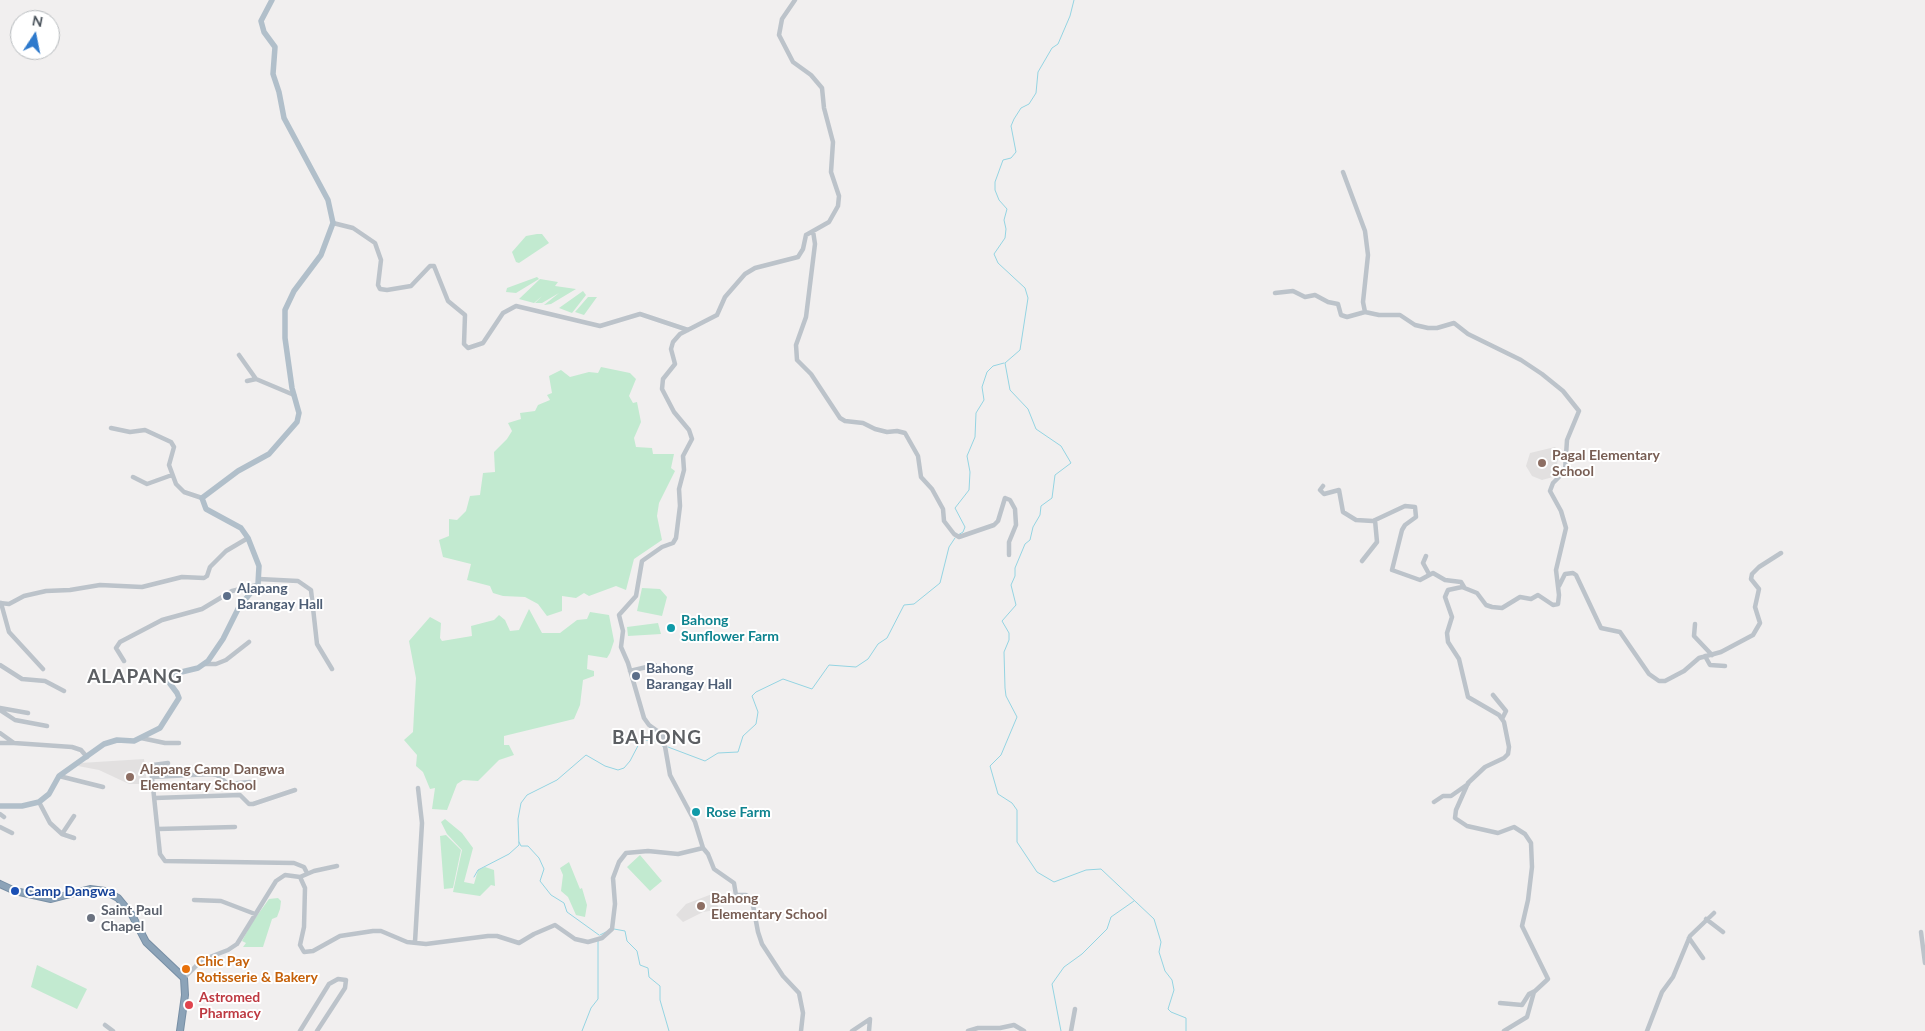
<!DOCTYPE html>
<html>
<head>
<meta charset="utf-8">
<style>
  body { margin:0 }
  #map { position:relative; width:1925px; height:1031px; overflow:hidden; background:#f1efef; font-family:Lato,sans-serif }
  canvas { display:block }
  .north { position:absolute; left:10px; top:10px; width:50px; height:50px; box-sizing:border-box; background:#fff; border:1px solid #b6babd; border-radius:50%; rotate:11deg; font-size:14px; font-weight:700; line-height:20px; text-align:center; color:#49525a }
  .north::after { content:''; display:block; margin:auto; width:18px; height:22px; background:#2d79cc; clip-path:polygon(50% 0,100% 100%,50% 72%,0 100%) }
</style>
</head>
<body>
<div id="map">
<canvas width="1925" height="1031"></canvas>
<div class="north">N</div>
</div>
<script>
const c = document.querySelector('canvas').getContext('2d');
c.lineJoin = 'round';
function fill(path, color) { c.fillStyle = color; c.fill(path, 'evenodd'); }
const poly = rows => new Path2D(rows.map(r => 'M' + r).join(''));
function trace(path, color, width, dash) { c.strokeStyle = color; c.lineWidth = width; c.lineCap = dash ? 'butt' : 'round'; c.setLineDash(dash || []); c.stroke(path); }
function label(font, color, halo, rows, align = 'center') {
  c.font = font + ' Lato,sans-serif'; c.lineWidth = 4; c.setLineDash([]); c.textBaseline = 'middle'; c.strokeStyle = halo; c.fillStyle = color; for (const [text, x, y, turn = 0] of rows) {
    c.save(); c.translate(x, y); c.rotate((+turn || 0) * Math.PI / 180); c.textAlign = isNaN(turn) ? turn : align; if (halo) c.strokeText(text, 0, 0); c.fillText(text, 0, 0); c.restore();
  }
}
fill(poly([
  [1555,447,1559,452,1556,472,1553,477,1542,480,1532,476,1526,466,1530,453],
  [144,759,147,784,129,784,99,770,78,766,80,763],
  [712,894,719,908,716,910,703,912,683,922,676,915,686,904]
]), '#e2e0e0');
fill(poly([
  [537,234,542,234,549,243,519,263,516,262,512,252,526,236],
  [537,277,539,279,516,293,506,292,507,288],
  [540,279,558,282,555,286,576,289,551,304,544,305,559,293,542,303,535,303,542,296,534,303,519,299],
  [583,291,586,295,572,313,559,308],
  [588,297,597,297,584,315,575,312],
  [601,367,630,373,636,379,629,396,633,403,637,402,641,422,634,438,636,447,652,448,653,454,674,454,671,468,675,471,659,503,657,516,662,540,634,559,626,590,616,586,589,596,584,593,576,598,562,596,562,611,547,616,538,604,525,597,503,596,493,593,490,586,467,580,471,564,443,557,439,540,449,536,449,519,457,520,466,511,470,496,480,495,483,473,495,472,494,452,507,439,512,431,508,423,521,419,520,413,535,411,538,405,550,400,547,395,552,393,549,376,561,370,570,377,589,372,598,373],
  [642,588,660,589,667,597,662,616,637,611],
  [529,609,542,633,560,633,577,620,587,619,590,612,609,615,614,641,610,653,607,658,588,655,587,669,594,671,594,676,583,680,580,705,574,719,504,736,504,745,509,745,514,755,499,760,478,781,463,780,457,784,447,810,432,809,435,788,430,789,423,772,416,766,417,755,404,740,413,732,414,713,416,678,409,641,430,617,441,623,440,638,442,641,472,636,471,626,494,620,499,615,505,620,510,631,519,630],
  [658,623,661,634,628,636,627,627],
  [445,819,462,833,473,848,464,882,474,884,478,870,485,867,494,870,495,886,491,885,480,896,453,892,462,850,447,834,441,822],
  [446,835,461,850,453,888,444,889,440,836],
  [640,855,662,881,650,891,627,867],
  [569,862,580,889,582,888,587,905,585,917,576,915,568,897,561,891,563,875,560,868],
  [278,898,281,901,280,909,277,917,272,919,263,947,243,947,246,943,242,941,251,924,269,899],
  [37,965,87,989,77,1009,31,987]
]), '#c2ead0');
trace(poly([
  [1074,0,1070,16,1058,44,1052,48,1038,72,1036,93,1029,104,1021,108,1014,119,1011,126,1016,152,1011,158,1003,160,995,182,995,190,999,200,1007,209,1004,220,1006,229,1005,238,994,254,998,263,1025,288,1028,298,1020,350,1005,363,1010,390,1028,409,1036,429,1061,446,1071,463,1055,475,1052,498,1041,506,1040,515,1033,527,1030,540,1025,544,1015,568,1015,576,1011,585,1016,605,1002,621,1009,633,1009,640,1004,652,1005,688,1006,696,1017,717,1001,755,990,766,998,794,1012,803,1017,810,1017,842,1037,872,1054,882,1086,870,1101,869,1154,919,1161,942,1159,952,1165,971,1172,980,1174,990,1168,1009,1171,1012,1186,1018,1186,1031],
  [958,535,963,532,965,527,955,508,969,490,970,472,967,456,975,437,976,413,984,400,982,387,987,372,993,366,1004,363],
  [668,747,705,761,718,753,738,752,743,736,756,724,758,712,752,696,756,692,783,679,812,689,829,665,856,667,868,659,878,644,887,638,904,605,914,604,940,583,949,547,955,538],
  [519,842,521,846,528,846,539,858,544,869,540,881,551,895,564,903,567,912,599,935],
  [474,877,478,870,509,854,519,845,518,819,521,803,527,795,557,780,586,755,605,766,618,770,624,768,630,761,641,740,653,740,664,747],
  [614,929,625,931,627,941,637,951,640,965,648,968,649,977,660,986,660,1000,669,1031],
  [600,935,606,932],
  [582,1031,591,1008,598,999,598,941],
  [1061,1031,1052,984,1064,967,1082,954,1107,929,1111,917,1134,901]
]), '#94d4e2', 1);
const highway = poly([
  [0,884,15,891,51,899,90,889,105,891,118,898,132,915,146,942,184,978,185,995,180,1031]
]);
trace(highway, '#778ea4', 8);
trace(poly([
  [1343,172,1365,231,1368,255,1363,302,1365,312,1379,315,1400,315,1415,325,1428,328,1437,328,1454,323,1468,334,1521,360,1542,374,1563,391,1579,411,1567,440,1565,471,1553,483,1550,491,1561,511,1566,528,1556,570,1559,595,1558,604,1553,605,1538,595,1531,599,1520,597,1502,608,1492,607,1486,605,1477,593,1462,587,1448,590,1445,597,1452,617,1447,633,1448,642,1459,659,1468,697,1499,715,1504,722,1509,747,1508,754,1504,758,1485,767,1468,783,1456,810,1455,818,1467,826,1498,833,1514,827,1525,834,1531,843,1532,867,1528,900,1522,926,1548,979,1534,992,1527,1017,1504,1031],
  [333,223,353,228,375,243,381,260,378,285,380,289,387,290,411,286,430,266,434,266,448,301,465,315,464,344,468,348,483,343,503,313,516,306,600,326,640,314,688,330],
  [813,231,815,244,806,317,796,345,797,360,811,374,840,418,845,421,863,423,875,429,887,432,897,431,905,433,918,456,921,477,932,489,943,509,944,521,954,534,959,537,994,525,998,521,1005,498,1010,500,1015,509,1016,525,1009,542,1009,555],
  [1275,293,1293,291,1305,297,1315,295,1328,302,1338,304,1341,315,1347,317,1365,312],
  [239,355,256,379],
  [247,381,256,379,294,395],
  [111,428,130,432,145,430,171,442,174,447,169,465,176,484,184,492,202,498],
  [133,477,147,484,172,475],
  [1323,486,1320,490,1324,494,1339,490,1343,512,1356,520,1373,521,1405,506,1415,507,1416,517,1405,525,1402,530,1392,570,1420,580,1433,573,1445,580,1461,582,1464,587],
  [1426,556,1423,563,1429,574],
  [1362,561,1377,542,1375,520],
  [259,579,298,581,311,590,317,644,332,669],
  [1559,586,1565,574,1573,573,1576,575,1601,628,1620,632,1649,674,1659,681,1665,681,1684,671,1699,658,1721,652,1753,635,1760,623,1755,607,1759,589,1751,579,1752,574,1759,567,1781,553],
  [0,603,9,604,24,596,46,591,70,590,100,585,142,587,182,577,204,578,207,576,210,567,226,551,248,538],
  [1,603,9,632,43,669],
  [1695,624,1694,636,1712,655],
  [1705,656,1710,665,1725,666],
  [124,661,116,648,120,642,162,620,202,609,232,591,257,585],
  [205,664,216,664,226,660,249,642],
  [0,665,22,679,45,681,64,691],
  [630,671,655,665],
  [1493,695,1506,711,1502,719],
  [0,708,28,713],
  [0,710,15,720,47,726],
  [0,733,14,743,72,747,81,750,87,757],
  [141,738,165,743,179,743],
  [0,743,14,743],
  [168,763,153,765,151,768,160,854,165,861,294,863,304,867,307,873],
  [59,776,103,787],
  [152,777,211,774,217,775,228,784,250,782],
  [155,798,240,795,249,804,253,804,295,790],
  [39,802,50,823,62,834,74,838],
  [1434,802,1443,796,1451,796,1468,784],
  [0,814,4,817],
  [0,827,12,833],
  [158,829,235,827],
  [62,834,74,816],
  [703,848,695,822,670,775,663,735,649,725,644,718,628,663,621,647,623,631,619,615,636,596,642,561,662,547,673,543,676,538,680,506,679,489,684,470,683,456,692,439,689,430,674,412,662,389,663,379,675,364,671,349,673,342,680,334,717,315,725,297,745,274,755,268,798,257,803,249,806,235,829,222,838,206,839,196,831,172,833,142,824,108,822,88,811,75,793,62,779,35,782,19,795,0],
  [703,848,708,854,714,869,734,883,736,895,746,895,752,900,758,932,762,944,783,976,799,993,803,1013,801,1031],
  [300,877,314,871,337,866],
  [194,900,221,901,255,914],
  [1706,919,1723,932],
  [1921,932,1925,963],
  [1689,938,1703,958],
  [415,942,422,823,418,788],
  [184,978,202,960,228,950,237,944,276,881,285,875,300,877,305,888,304,927,300,945,304,952,313,951,340,936,373,931,381,931,407,942,426,944,488,936,497,936,519,943,534,934,555,925,575,939,588,942,602,938,612,929,615,904,613,878,619,862,626,853,648,851,678,854,703,848],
  [1500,1003,1522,1005,1529,994,1535,991],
  [105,1025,113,1031],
  [300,1031,329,984,338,979,346,980,345,988,317,1031],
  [852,1031,870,1019,869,1031],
  [968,1031,978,1028,1000,1028,1014,1025,1024,1031],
  [1071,1031,1075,1009],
  [1647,1031,1662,992,1673,977,1690,936,1714,913]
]), '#bcc3ca', 4.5);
trace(poly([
  [0,806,22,806,39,802,49,794,59,776,104,744,117,740,134,741,160,728,179,698,177,693,168,681,169,675,198,668,208,661,223,639,239,607,258,584,259,566,248,538,241,528,206,509,202,498,238,471,269,454,297,422,299,413,292,388,285,338,285,310,294,291,321,255,333,223,328,200,284,118,279,92,273,74,275,47,264,32,261,21,272,0]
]), '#b1bfca', 5.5);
trace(highway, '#8ca3b8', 6);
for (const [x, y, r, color] of [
  [1542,463,5,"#8d6e63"],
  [227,596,5,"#5c6f8a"],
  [671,628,5,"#0f9aa8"],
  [636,676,5,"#5c6f8a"],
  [130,777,5,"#8d6e63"],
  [696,812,5,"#0f9aa8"],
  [15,891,5,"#1a4fb4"],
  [701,906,5,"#8d6e63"],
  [91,918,5,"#6b7280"],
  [186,969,5,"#e8710a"],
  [189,1005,5,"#e0444e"]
]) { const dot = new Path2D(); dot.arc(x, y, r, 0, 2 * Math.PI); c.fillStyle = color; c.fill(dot); trace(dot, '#fff', 2); }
label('bold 14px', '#785e54', '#fff', [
  ["Pagal Elementary",1552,455],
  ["School",1552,471],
  ["Alapang Camp Dangwa",140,769],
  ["Elementary School",140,785],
  ["Bahong",711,898],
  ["Elementary School",711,914]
], 'left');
label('bold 14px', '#4e5e75', '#fff', [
  ["Alapang",237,588],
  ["Barangay Hall",237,604],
  ["Bahong",646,668],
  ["Barangay Hall",646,684]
], 'left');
label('bold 14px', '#0d838f', '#fff', [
  ["Bahong",681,620],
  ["Sunflower Farm",681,636],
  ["Rose Farm",706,812]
], 'left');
label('bold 14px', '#164399', '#fff', [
  ["Camp Dangwa",25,891]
], 'left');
label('bold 14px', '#5b616d', '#fff', [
  ["Saint Paul",101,910],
  ["Chapel",101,926]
], 'left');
label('bold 14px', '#c56008', '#fff', [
  ["Chic Pay",196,961],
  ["Rotisserie & Bakery",196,977]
], 'left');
label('bold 14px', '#be3a42', '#fff', [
  ["Astromed",199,997],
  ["Pharmacy",199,1013]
], 'left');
c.letterSpacing = '1px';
label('bold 19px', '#5c5f63', '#fff', [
  ["ALAPANG",135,677],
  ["BAHONG",657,738]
]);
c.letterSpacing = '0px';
</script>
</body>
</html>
